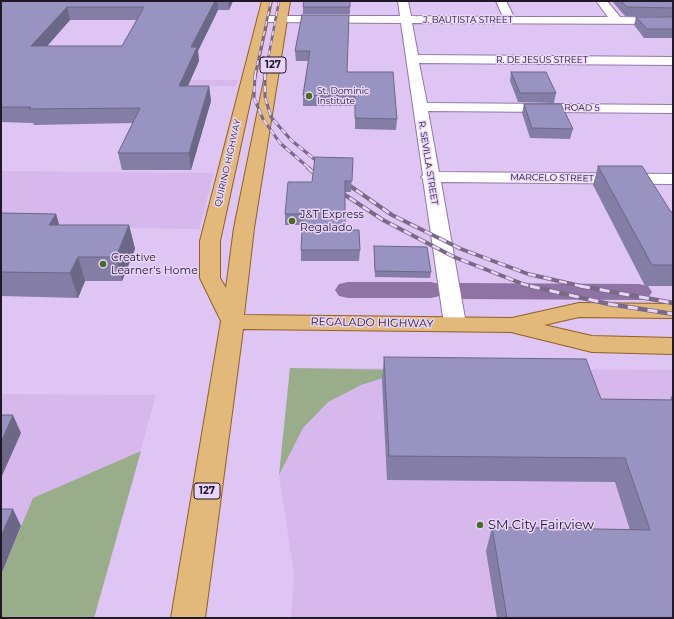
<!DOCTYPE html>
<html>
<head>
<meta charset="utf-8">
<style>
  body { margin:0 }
  #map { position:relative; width:674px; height:619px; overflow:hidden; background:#dfc5f3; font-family:Montserrat,sans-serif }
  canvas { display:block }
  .frame { position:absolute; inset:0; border:2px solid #201727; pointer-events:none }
</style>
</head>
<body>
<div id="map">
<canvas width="674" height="619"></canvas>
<div class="frame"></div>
</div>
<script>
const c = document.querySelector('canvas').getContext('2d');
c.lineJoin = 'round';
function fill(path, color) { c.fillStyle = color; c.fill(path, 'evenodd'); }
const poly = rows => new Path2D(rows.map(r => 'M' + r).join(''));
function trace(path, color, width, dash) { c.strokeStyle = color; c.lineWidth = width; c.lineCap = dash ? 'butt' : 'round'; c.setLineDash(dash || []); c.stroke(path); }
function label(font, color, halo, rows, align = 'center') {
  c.font = font + ' Montserrat,sans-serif'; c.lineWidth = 3; c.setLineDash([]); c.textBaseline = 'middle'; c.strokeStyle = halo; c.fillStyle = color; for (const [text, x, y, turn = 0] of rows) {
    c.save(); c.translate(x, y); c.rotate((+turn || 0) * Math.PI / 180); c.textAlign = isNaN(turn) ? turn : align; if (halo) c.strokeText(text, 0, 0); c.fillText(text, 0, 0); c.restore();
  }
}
fill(poly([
  [1,79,238,80,236,86,1,85],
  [1,171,214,173,199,229,1,226],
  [290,368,673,370,673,618,291,618,294,574,279,475],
  [1,394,156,395,94,618,1,618]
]), '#d6b8ec');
fill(poly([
  [290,368,409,370,361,385,328,402,303,428,279,475],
  [141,451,94,618,1,618,1,575,33,498]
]), '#9aad8a');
fill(poly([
  [348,282,431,282,440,284,444,290,440,296,431,298,348,298,339,296,335,290,339,284,348,282],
  [458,283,639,284,648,286,652,292,648,298,639,300,458,299,449,297,445,291,449,285,458,283]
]), '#9073a5');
const minor = poly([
  [398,1,408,1,411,16,503,17,496,1,506,1,514,17,608,17,596,1,607,1,620,17,673,18,673,24,412,23,418,55,673,57,673,65,419,63,427,103,673,105,673,113,428,111,439,172,673,174,673,184,441,182,466,324,463,329,455,331,447,329,444,324,423,179,421,177,423,175,401,23,263,22,259,21,257,19,259,17,263,16,400,16,398,1]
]);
const major = poly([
  [262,1,272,1,220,241,220,278,226,288,234,228,280,1,290,1,254,228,244,315,512,318,579,303,673,304,673,318,579,317,544,325,592,336,673,338,673,354,592,352,511,332,243,329,205,618,171,618,221,321,200,278,200,241,262,1]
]);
trace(minor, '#927aa4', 2);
trace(major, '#916124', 2);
fill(minor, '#fff');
fill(major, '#e2b87b');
const railFar3 = poly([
  [255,75,271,1],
  [265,75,279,1]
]);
const railFar2 = poly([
  [255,74,254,98,263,119,280,143,310,169],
  [265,74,265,97,271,117,291,140,324,167]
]);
const railFar1 = poly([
  [308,168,321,179],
  [343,181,392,215,461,249,528,274,585,287],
  [336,189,383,220,454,257,523,284,534,287]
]);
const rail = poly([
  [530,286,609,304,673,314],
  [580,286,673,303]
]);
trace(railFar3, '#7a6987', 2.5);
trace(railFar2, '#7a6987', 3);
trace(railFar1, '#7a6987', 4);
trace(rail, '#7a6987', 4.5);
trace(railFar3, '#ead5fa', 1.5, [5]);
trace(railFar2, '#ead5fa', 2, [6]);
trace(railFar1, '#ead5fa', 2.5, [8]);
trace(rail, '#ead5fa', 3, [10]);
fill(poly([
  [1,1,233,1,229,10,218,10,198,51,199,61,188,86,209,86,211,101,191,170,122,170,118,153,133,123,34,125,33,123,1,122],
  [70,20,137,20,122,46,47,46],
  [350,1,350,14,303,14,303,7],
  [612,1,673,1,673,38,644,38,634,25,636,17,671,17,625,16],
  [302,15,348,72,397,119,396,130,355,129,355,106,303,106,303,95,308,61,296,61,295,51],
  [511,72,556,93,554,103,518,102,510,81],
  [524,104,573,129,570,139,530,138,522,113],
  [598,166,671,212,673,212,673,286,645,286,593,185],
  [352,168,351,192,345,192,345,230,360,250,359,261,301,261,301,250,302,225,285,225,285,214,312,182],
  [1,213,56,214,59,225,129,225,135,249,122,281,85,281,78,298,1,296],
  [374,246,431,272,430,278,375,277],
  [384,357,601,399,670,400,673,392,673,618,497,618,486,551,492,527,630,530,615,482,387,480,382,381]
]), '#847ea6');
fill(poly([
  [215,1,217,1,218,10,198,51,199,61,181,101,179,86,191,47],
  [228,1,233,1,229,10],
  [67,7,70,20,35,60,31,46],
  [209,86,211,101,191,170,189,153],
  [56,214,63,238,49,225],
  [129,225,135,249,122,281,116,257],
  [78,257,85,281,78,298,70,273],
  [13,415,21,433,1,478,1,442],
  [13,509,21,526,1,575,1,536]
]), '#6b6787');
const building = poly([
  [1,1,215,1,191,47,197,47,179,86,209,86,189,153,118,153,140,108,29,109,31,107,1,107,1,1],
  [67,7,144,7,122,46,31,46,67,7],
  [304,1,350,1,350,7,303,7,304,1],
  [621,1,673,1,673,8,627,7,621,1],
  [302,15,349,15,347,72,393,72,397,119,355,118,355,96,303,95,310,51,295,51,302,15],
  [636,17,673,17,673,29,647,29,636,17],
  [511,72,546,72,556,93,520,93,511,72],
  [524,104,561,104,573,129,532,128,524,104],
  [315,157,353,158,352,181,345,181,345,230,359,230,360,250,301,250,303,214,285,214,288,182,312,182,315,157],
  [598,166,642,166,671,212,673,212,673,265,652,265,598,166],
  [1,213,56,214,49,225,129,225,116,257,78,257,70,273,1,272,1,213],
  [374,246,427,247,431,272,375,271,374,246],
  [384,357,586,359,601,399,673,400,673,618,507,618,492,527,650,530,625,458,389,456,384,357],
  [1,415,13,415,1,442,1,415],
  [1,509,13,509,1,536,1,509]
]);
fill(building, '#9993c1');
trace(building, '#6b6787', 1);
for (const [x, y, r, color] of [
  [309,96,4,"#4a6b22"],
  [292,221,4,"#4a6b22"],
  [103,264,4,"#4a6b22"],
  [480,525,4,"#4a6b22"]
]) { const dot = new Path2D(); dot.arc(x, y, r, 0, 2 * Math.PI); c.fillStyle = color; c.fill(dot); trace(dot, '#ead5fa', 1.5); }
label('9px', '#201727', '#ead5fa', [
  ["J. BAUTISTA STREET",468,20],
  ["R. DE JESUS STREET",542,60],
  ["ROAD 5",582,108,1],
  ["QUIRINO HIGHWAY",228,163,-77],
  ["R. SEVILLA STREET",428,163,81],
  ["MARCELO STREET",552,178,1]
]);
label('9px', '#201727', '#ead5fa', [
  ["St. Dominic",317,91],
  ["Institute",317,101]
], 'left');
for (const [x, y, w] of [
  [273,65,26],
  [207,491,26]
]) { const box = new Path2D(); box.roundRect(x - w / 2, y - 8, w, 16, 3); c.fillStyle = '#ead5fa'; c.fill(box); trace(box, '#201727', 1); }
label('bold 10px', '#201727', null, [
  ["127",273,65],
  ["127",207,491]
]);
label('11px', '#201727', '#ead5fa', [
  ["J&T Express",300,215],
  ["Regalado",300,228],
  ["Creative",111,258],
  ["Learner's Home",111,271]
], 'left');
label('11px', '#201727', '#ead5fa', [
  ["REGALADO HIGHWAY",372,323,1]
]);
label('13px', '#201727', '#ead5fa', [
  ["SM City Fairview",488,525]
], 'left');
</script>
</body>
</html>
